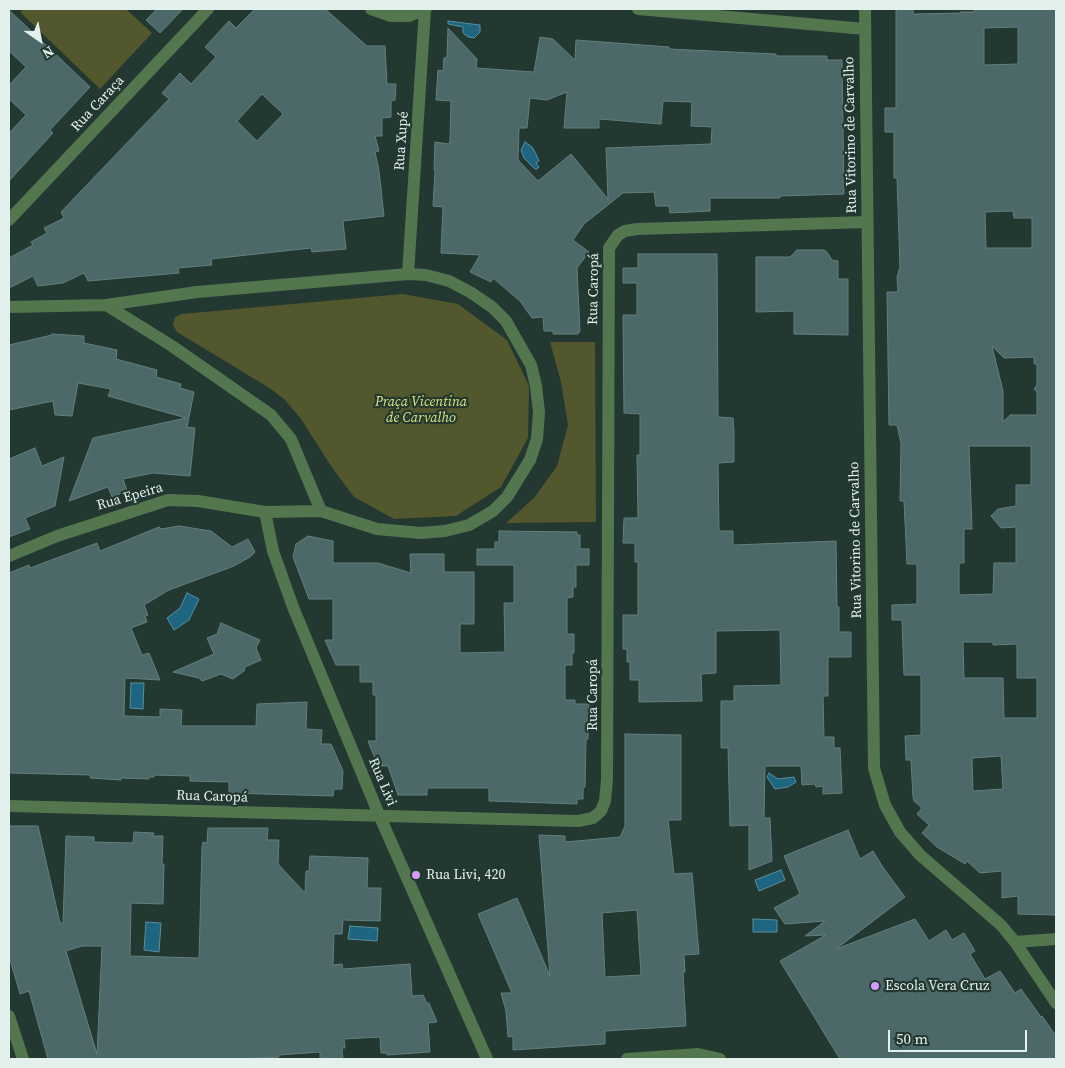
<!DOCTYPE html>
<html>
<head>
<meta charset="utf-8">
<style>
  body { margin:0 }
  #map { position:relative; width:1065px; height:1068px; overflow:hidden; background:#223830; font-family:"Source Serif 4",serif }
  canvas { display:block }
  .frame { position:absolute; inset:0; border:10px solid #e3f0eb; pointer-events:none }
  .north { position:absolute; left:15px; top:15px; width:50px; height:50px; -webkit-text-stroke:4px #223830; paint-order:stroke; rotate:147deg; font-size:14px; font-weight:700; line-height:20px; text-align:center; color:#e3f0eb }
  .north::after { content:''; display:block; margin:auto; width:18px; height:22px; background:#e3f0eb; clip-path:polygon(50% 0,100% 100%,50% 72%,0 100%) }
  .scale { position:absolute; left:888px; top:1030px; width:139px; height:22px; box-sizing:border-box; border:2px solid #e3f0eb; border-top:0; padding-left:6px; font-size:15px; line-height:18px; white-space:nowrap; color:#e3f0eb; -webkit-text-stroke:4px #223830; paint-order:stroke }
</style>
</head>
<body>
<div id="map">
<canvas width="1065" height="1068"></canvas>
<div class="frame"></div>
<div class="north">N</div>
<div class="scale">50 m</div>
</div>
<script>
const c = document.querySelector('canvas').getContext('2d');
c.lineJoin = 'round';
function fill(path, color) { c.fillStyle = color; c.fill(path, 'evenodd'); }
const poly = rows => new Path2D(rows.map(r => 'M' + r).join(''));
function trace(path, color, width, dash) { c.strokeStyle = color; c.lineWidth = width; c.lineCap = dash ? 'butt' : 'round'; c.setLineDash(dash || []); c.stroke(path); }
function label(font, color, halo, rows, align = 'center') {
  c.font = font + ' "Source Serif 4",serif'; c.lineWidth = 4.5; c.setLineDash([]); c.textBaseline = 'middle'; c.strokeStyle = halo; c.fillStyle = color; for (const [text, x, y, turn = 0] of rows) {
    c.save(); c.translate(x, y); c.rotate((+turn || 0) * Math.PI / 180); c.textAlign = isNaN(turn) ? turn : align; if (halo) c.strokeText(text, 0, 0); c.fillText(text, 0, 0); c.restore();
  }
}
fill(poly([
  [23,9,126,9,152,33,100,89,20,12],
  [403,294,458,304,507,340,529,386,528,438,501,487,456,516,394,519,354,497,331,466,301,419,285,400,271,389,177,332,173,325,175,317,182,314],
  [550,342,595,342,596,522,506,523,534,498,557,466,568,425,561,382]
]), '#52572d');
const water = poly([
  [448,21,480,25,480,32,474,38,468,37,463,33,463,27,448,24,448,21],
  [525,142,532,147,536,154,539,161,536,163,539,167,537,169,535,169,524,158,521,150,525,142],
  [187,593,199,599,189,620,174,630,167,618,180,608,187,593],
  [131,683,144,683,143,709,130,708,131,683],
  [769,773,778,779,794,777,796,782,788,787,775,789,767,777,769,773],
  [781,870,785,880,759,891,755,880,781,870],
  [753,919,777,920,777,932,753,932,753,919],
  [146,922,161,923,159,952,144,950,146,922],
  [350,926,378,928,377,941,348,939,350,926]
]);
fill(water, '#1e667f');
trace(water, '#598f9f', 1);
const building = poly([
  [157,9,183,9,160,33,146,20,157,9],
  [255,9,325,9,367,46,385,46,387,84,396,84,395,100,391,101,391,117,382,118,382,136,375,136,379,151,375,152,379,171,384,216,343,221,346,249,312,252,311,248,211,259,212,265,178,268,179,273,88,281,84,273,63,283,38,286,33,276,9,288,9,258,33,245,31,242,47,233,44,228,64,218,61,212,169,99,162,93,180,73,191,84,216,57,205,47,229,21,236,28,255,9],
  [262,94,283,114,257,141,237,121,262,94],
  [896,9,913,9,913,14,961,13,960,12,974,12,974,9,1056,9,1056,915,1018,914,1018,896,1002,898,1002,871,980,873,967,861,965,864,937,847,922,833,929,825,917,814,922,808,914,801,913,797,911,760,906,760,905,736,921,735,921,675,904,675,902,620,892,620,892,605,917,604,917,564,907,564,904,501,900,501,901,443,897,425,889,425,887,292,898,292,897,277,900,267,897,178,894,178,894,132,885,132,885,108,896,108,896,9],
  [1018,27,1018,64,984,65,984,28,1018,27],
  [1013,211,1014,218,1032,218,1032,248,986,248,985,212,1013,211],
  [992,346,1004,358,1034,357,1034,364,1037,364,1037,385,1034,389,1037,392,1037,415,1010,415,1003,422,1003,391,992,346],
  [969,446,1031,446,1031,485,1016,485,1016,506,998,509,991,516,1001,528,1016,527,1016,563,994,563,993,594,959,595,959,563,964,563,964,529,972,529,969,446],
  [963,642,993,642,993,645,1017,644,1017,678,1037,678,1037,718,1004,718,1003,678,964,678,963,642],
  [1001,756,1003,789,973,791,972,758,1001,756],
  [9,10,90,87,50,130,53,133,9,181,9,133,26,115,9,99,9,85,26,67,9,51,9,10],
  [448,28,477,59,476,68,534,72,540,37,553,39,575,60,576,40,669,47,669,49,776,54,776,56,827,56,827,60,842,60,844,194,780,196,780,198,710,198,710,211,670,213,669,206,656,206,654,192,623,193,584,224,573,240,589,252,577,268,580,332,578,332,578,334,553,334,553,331,544,331,543,317,532,318,520,301,493,278,491,282,470,272,480,255,441,253,443,207,433,206,435,171,434,170,435,142,449,144,450,141,451,101,436,100,438,70,443,71,444,58,447,57,448,28],
  [567,92,564,128,599,128,599,119,661,124,663,101,692,102,691,126,712,127,711,144,606,148,608,199,571,154,538,181,518,160,519,128,527,128,530,98,547,100,567,92],
  [797,250,824,250,827,252,832,260,838,261,838,279,848,279,848,335,794,334,794,311,756,312,756,257,790,257,797,250],
  [638,254,717,254,718,417,733,418,734,431,734,462,718,463,719,531,733,531,733,545,836,541,837,607,839,607,839,632,851,632,851,657,828,657,828,696,823,696,824,737,834,737,834,748,840,748,842,793,823,794,823,786,816,787,815,784,802,785,801,766,765,766,764,818,770,818,772,861,749,870,749,825,730,826,728,748,721,748,721,701,734,701,734,686,781,685,780,630,716,631,716,673,701,674,702,701,639,702,639,680,630,680,630,662,627,662,627,649,623,649,623,615,638,615,638,562,635,562,635,543,623,543,624,518,638,518,637,455,640,455,640,414,624,413,623,315,637,315,637,283,623,283,623,268,638,268,638,254],
  [52,334,84,336,84,343,117,350,116,359,157,370,156,377,181,384,180,388,194,392,187,427,195,428,190,476,153,473,123,479,127,491,112,497,108,487,69,501,93,438,186,418,108,396,111,389,78,383,72,416,55,415,53,401,9,410,9,345,52,335,52,334],
  [35,448,42,466,64,457,55,506,25,518,30,529,9,537,9,459,35,448],
  [179,526,211,531,232,547,248,539,255,552,250,557,234,566,169,590,144,605,148,615,145,616,147,622,131,628,142,655,149,653,160,680,125,678,124,716,160,717,160,709,182,710,181,726,256,726,257,704,307,702,306,729,322,730,321,744,331,744,343,771,342,789,334,789,333,796,229,793,229,782,190,781,190,776,154,775,154,777,149,777,149,779,121,778,121,780,90,778,91,775,9,773,9,573,29,565,30,568,97,543,100,551,159,527,161,529,179,526],
  [499,531,577,532,577,535,580,535,580,549,589,549,589,565,576,565,576,587,573,587,573,597,567,598,567,634,574,634,574,653,572,653,572,665,565,665,565,700,575,700,575,704,589,704,588,739,586,739,585,787,583,788,583,799,577,799,577,804,489,801,489,788,427,788,427,795,398,795,388,766,378,766,368,741,376,741,376,695,373,695,373,682,360,682,360,665,336,665,325,640,333,640,333,599,309,599,293,557,296,544,308,536,333,541,333,563,378,563,411,573,410,554,444,554,444,572,474,572,474,624,460,624,460,653,505,652,504,603,514,603,514,565,477,565,477,549,495,549,495,542,499,542,499,531],
  [221,623,260,640,256,648,261,660,245,667,244,671,233,679,221,674,202,681,199,678,173,672,214,654,207,638,217,634,221,623],
  [625,734,681,735,681,820,668,820,674,874,692,873,699,954,684,955,685,972,683,972,686,1026,605,1031,605,1044,513,1050,513,1036,508,1037,506,1011,501,993,512,993,478,914,517,898,550,976,539,835,565,836,565,842,620,837,625,826,625,734],
  [637,910,641,975,605,977,602,913,637,910],
  [9,826,38,826,60,923,63,923,66,836,94,837,94,842,133,843,134,832,154,833,153,836,163,836,162,864,164,864,163,904,131,903,130,956,199,958,202,848,203,842,207,843,208,828,268,828,267,840,279,840,278,864,305,893,306,871,309,871,310,856,368,858,367,888,381,888,380,921,343,920,342,934,334,934,333,965,342,964,343,969,410,964,412,996,423,995,427,1003,429,1003,437,1022,428,1023,430,1052,387,1055,387,1053,381,1053,380,1037,344,1039,345,1048,342,1048,343,1059,320,1059,320,1052,279,1055,279,1057,243,1059,48,1059,29,991,20,994,9,956,9,826],
  [82,946,102,946,97,1054,66,951,82,946],
  [848,830,860,859,873,851,882,866,905,897,836,949,915,919,929,941,946,930,952,940,964,933,975,951,970,954,985,979,1000,971,1015,993,1021,989,1041,1017,1042,1016,1056,1036,1056,1059,840,1059,780,961,826,935,805,936,825,921,785,924,774,908,800,894,784,856,848,830]
]);
fill(building, '#4d6869');
trace(building, '#637f7f', 1);
trace(poly([
  [371,9,391,16,409,16,426,9],
  [638,9,865,29],
  [865,9,874,768,885,805,900,832,920,855,1001,925,1015,942,1056,1003],
  [9,220,208,9],
  [408,274,425,9],
  [9,307,106,305,197,292,408,274,426,275,449,281,470,292,492,307,506,321,531,365,536,386,539,412,537,439,530,460,507,497,493,511,469,525,445,531,421,533,377,529,321,511,291,439,271,415,172,346,106,305],
  [265,512,273,551,293,607,380,817,487,1059],
  [9,556,57,536,168,500,198,501,265,512,321,511],
  [9,806,578,821,593,818,601,811,605,801,607,780,609,248,618,235,625,231,637,229,867,222],
  [1015,942,1056,939],
  [9,1016,23,1059],
  [627,1059,698,1054,720,1059]
]), '#53764f', 12);
for (const [x, y, r, color] of [
  [416,875,5,"#d39cfc"],
  [875,986,5,"#d39cfc"]
]) { const dot = new Path2D(); dot.arc(x, y, r, 0, 2 * Math.PI); c.fillStyle = color; c.fill(dot); trace(dot, '#223830', 2); }
label('14px', '#e3f0eb', '#223830', [
  ["Rua Caraça",98,104,-47],
  ["Rua Vitorino de Carvalho",851,135,-91],
  ["Rua Xupé",402,141,-86],
  ["Rua Caropá",594,289,-89],
  ["Rua Epeira",130,497,-16],
  ["Rua Vitorino de Carvalho",856,540,-91],
  ["Rua Caropá",593,695,-90],
  ["Rua Livi",382,782,67],
  ["Rua Caropá",212,797,2]
]);
label('italic 14px', '#d9e57d', '#223830', [
  ["Praça Vicentina",421,402],
  ["de Carvalho",421,418]
]);
label('14px', '#e3f0eb', '#223830', [
  ["Rua Livi, 420",426,875],
  ["Escola Vera Cruz",885,986]
], 'left');
</script>
</body>
</html>
